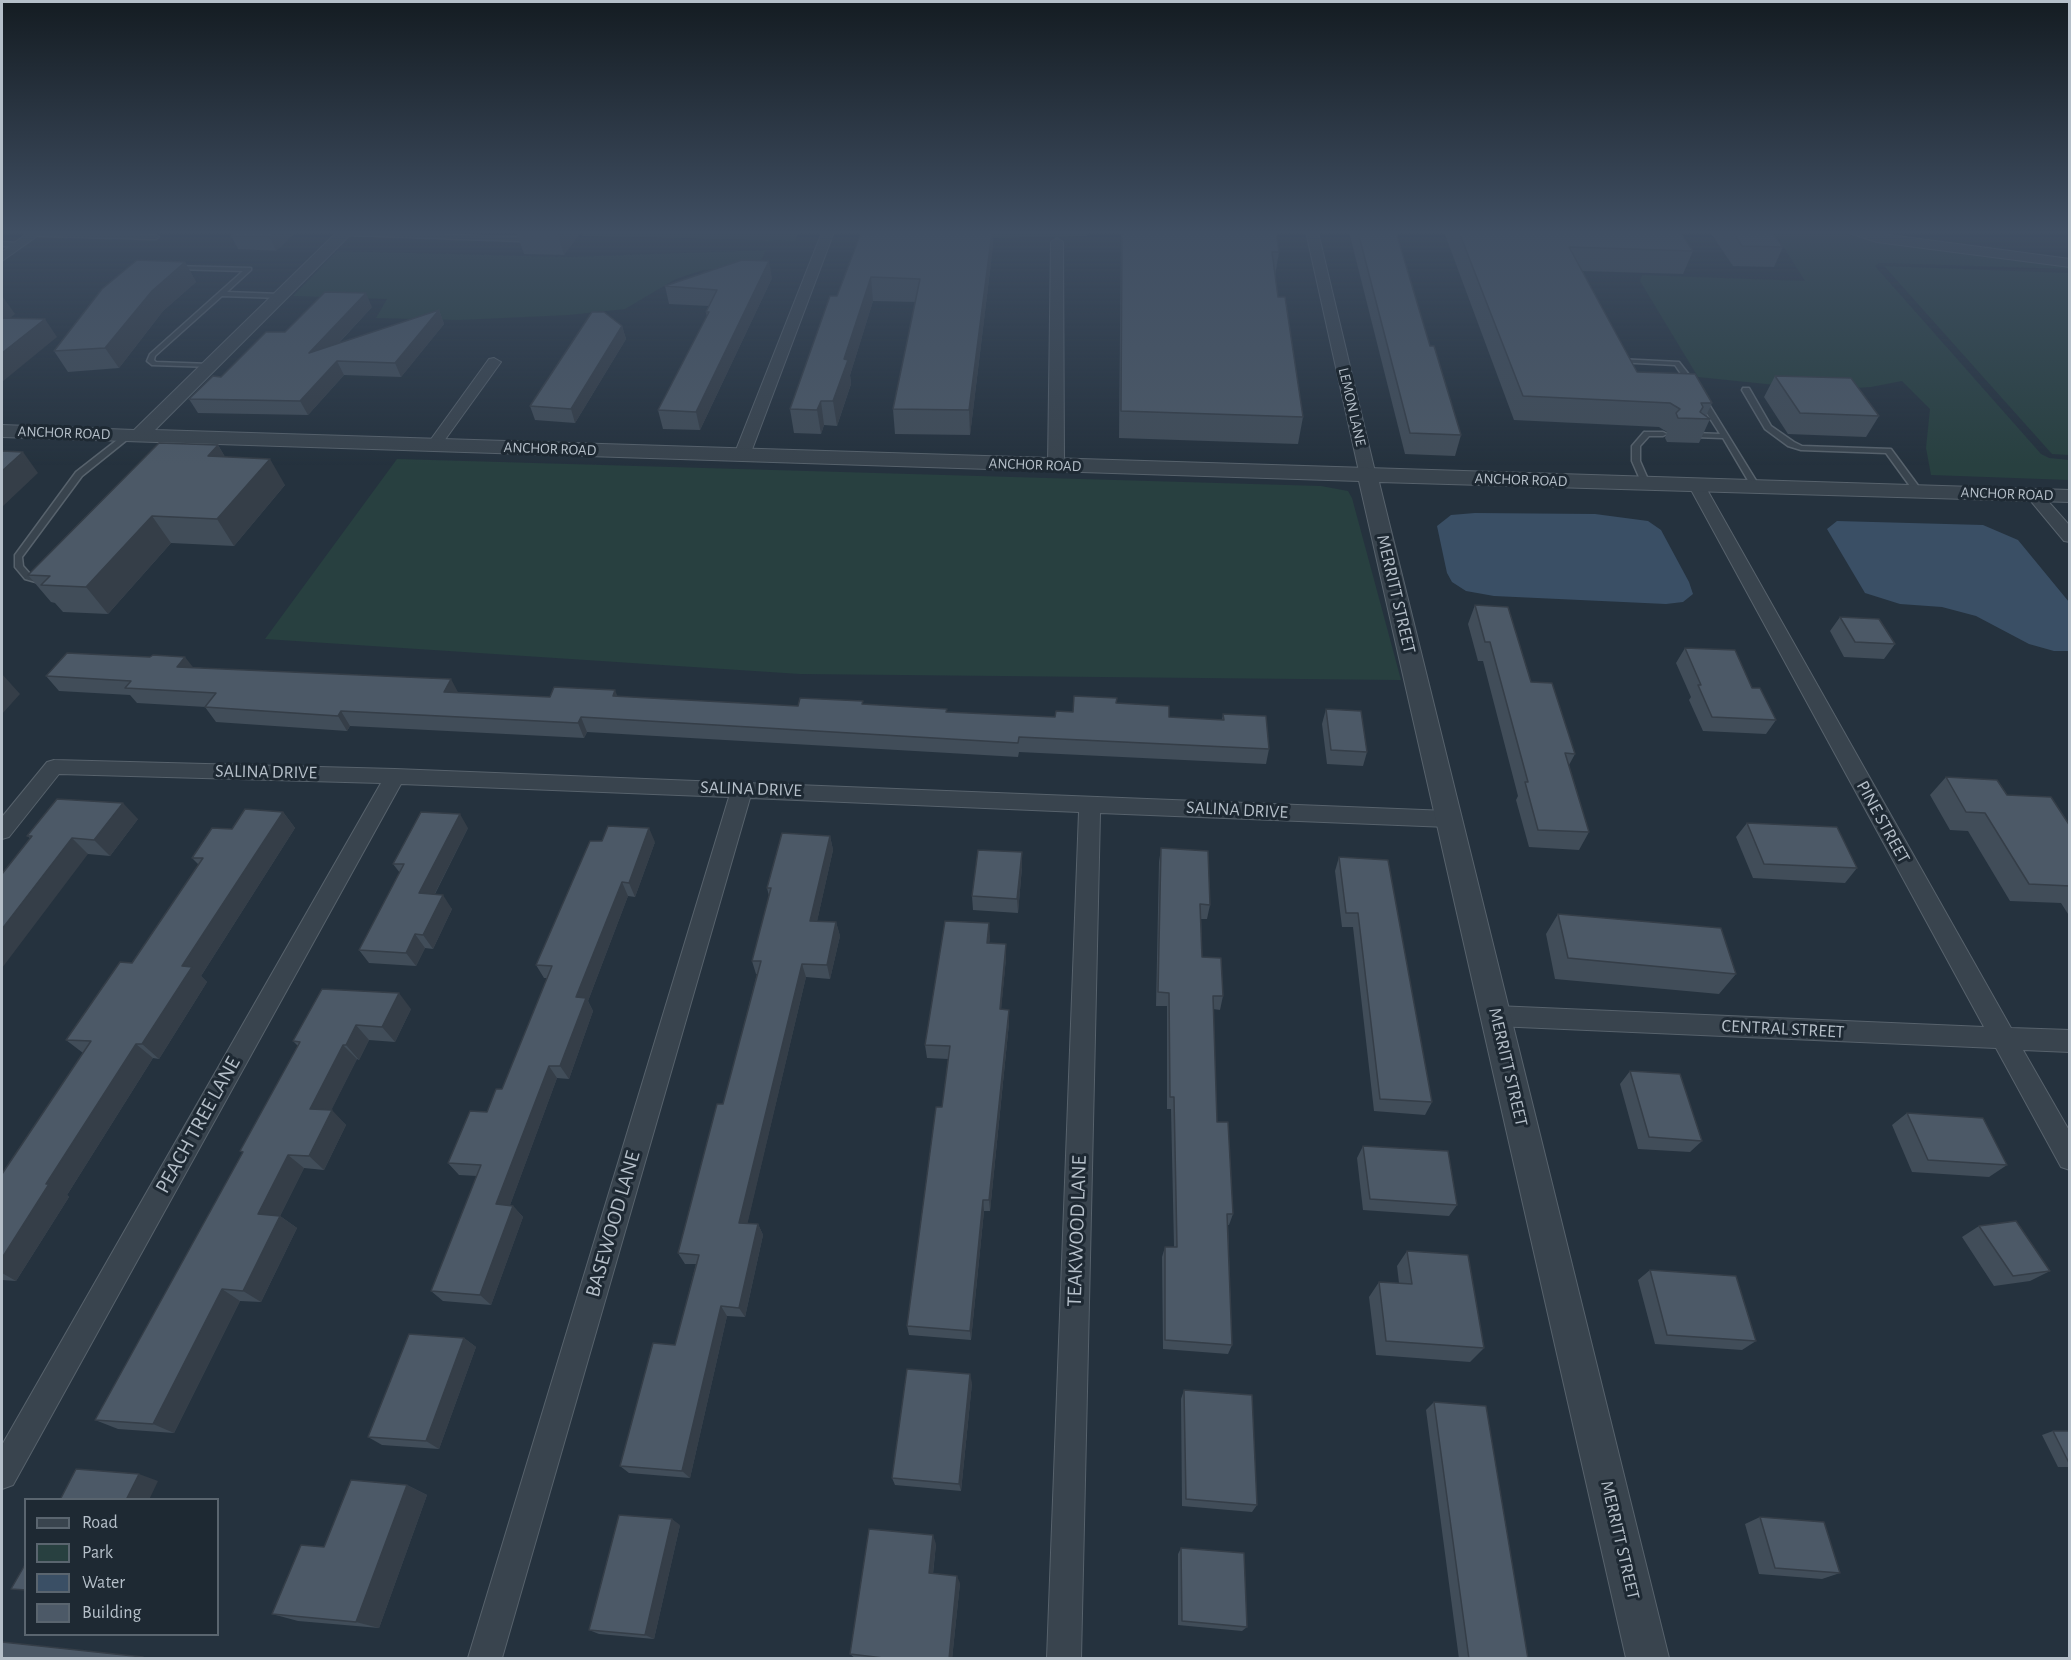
<!DOCTYPE html>
<html>
<head>
<meta charset="utf-8">
<style>
  body { margin:0 }
  #map { position:relative; width:2071px; height:1660px; overflow:hidden; background:#25323e; font-family:"Alegreya Sans",sans-serif }
  canvas { display:block }
  .frame { position:absolute; inset:0; border:3px solid #b5bfc9; pointer-events:none }
  .legend { position:absolute; left:24px; top:1498px; width:195px; height:138px; box-sizing:border-box; background:#1e2933; border:2px solid #5a656f; margin:0; padding:8px 10px; list-style:none; font-size:18px; color:#b5bfc9 }
  .legend li { display:flex; align-items:center; gap:12px; height:30px }
  .legend b { width:30px; border:2px solid #5a656f }
</style>
</head>
<body>
<div id="map">
<canvas width="2071" height="1660"></canvas>
<div class="frame"></div>
<ul class="legend">
<li><b style="height:8px;background:#39444e"></b>Road</li>
<li><b style="height:16px;background:#284040"></b>Park</li>
<li><b style="height:16px;background:#3a4f65"></b>Water</li>
<li><b style="height:16px;background:#4c5967"></b>Building</li>
</ul>
</div>
<script>
const c = document.querySelector('canvas').getContext('2d');
c.lineJoin = 'round';
function fill(path, color) { c.fillStyle = color; c.fill(path, 'evenodd'); }
const poly = rows => new Path2D(rows.map(r => 'M' + r).join(''));
function trace(path, color, width, dash) { c.strokeStyle = color; c.lineWidth = width; c.lineCap = dash ? 'butt' : 'round'; c.setLineDash(dash || []); c.stroke(path); }
function label(font, color, halo, rows, align = 'center') {
  c.font = font + ' "Alegreya Sans",sans-serif'; c.lineWidth = 6; c.setLineDash([]); c.textBaseline = 'middle'; c.strokeStyle = halo; c.fillStyle = color; for (const [text, x, y, turn = 0] of rows) {
    c.save(); c.translate(x, y); c.rotate((+turn || 0) * Math.PI / 180); c.textAlign = isNaN(turn) ? turn : align; if (halo) c.strokeText(text, 0, 0); c.fillText(text, 0, 0); c.restore();
  }
}
fill(poly([
  [584,232,799,232,795,241,582,236],
  [921,232,1090,232,1087,236,973,239],
  [1768,232,1836,232,1874,241,2069,267,2069,269,1880,263,1875,266,2041,454,2049,458,2069,460,2069,480,1931,475,1926,448,1930,409,1902,381,1871,387,1824,390,1698,377,1640,281,1642,275,1805,281,1779,240],
  [766,250,758,267,703,270,676,279,625,309,569,315,459,320,376,318,387,299,293,296,337,251,568,257],
  [1884,266,2069,273,2069,455,2052,454],
  [397,459,1321,486,1348,491,1352,498,1401,680,800,674,265,639]
]), '#284040');
fill(poly([
  [1475,513,1595,514,1648,521,1661,530,1689,582,1693,594,1683,602,1666,604,1494,596,1466,591,1452,582,1447,573,1437,526,1451,515],
  [1837,521,1983,525,2018,540,2069,602,2069,651,2054,651,2029,644,1976,616,1942,607,1900,604,1865,593,1827,529]
]), '#3a4f65');
const service = poly([
  [343,232,520,237,523,239,520,241,346,235,343,232],
  [34,233,156,235,159,237,156,239,36,236,34,235,34,233],
  [2,242,19,243,22,245,19,247,2,246,2,242],
  [174,266,251,268,251,270,227,292,280,294,283,296,280,298,222,296,155,356,154,360,156,362,210,364,213,366,212,367,152,365,147,361,150,354,243,271,176,269,174,268,174,266],
  [1618,359,1679,362,1697,385,1690,387,1675,365,1616,362,1615,361,1618,359],
  [1743,388,1749,388,1771,426,1794,442,1802,446,1891,449,1922,491,1918,493,1915,493,1886,453,1801,450,1788,446,1765,429,1742,390,1743,388],
  [1698,396,1705,398,1760,487,1759,489,1753,489,1723,438,1694,437,1690,435,1694,433,1720,434,1697,398,1698,396],
  [1644,432,1663,432,1667,434,1663,436,1649,436,1640,446,1640,461,1650,484,1646,486,1642,484,1632,461,1632,446,1644,432],
  [126,433,133,435,82,476,22,557,23,566,31,575,46,579,46,583,43,584,25,579,15,567,15,555,76,472,126,433]
]);
const minor = poly([
  [29,232,43,232,2,261,2,252,29,232],
  [822,232,834,232,750,455,747,458,737,458,734,455,822,232],
  [1306,232,1318,232,1376,476,1374,479,1362,479,1360,476,1306,232],
  [1845,232,1868,232,2070,259,2070,267,1877,242,1845,232],
  [1057,238,1063,242,1064,466,1056,471,1048,466,1051,242,1057,238],
  [494,358,501,362,439,448,429,448,426,445,429,442,489,359,494,358],
  [1697,481,1705,486,2011,1028,2070,1030,2070,1052,2023,1050,2070,1132,2070,1170,2061,1167,1996,1048,1496,1026,1488,1023,1484,1016,1488,1009,1496,1006,1984,1027,1689,486,1697,481],
  [2033,489,2039,491,2070,526,2070,542,2064,541,2025,494,2033,489],
  [54,760,395,769,1448,811,1455,813,1458,819,1455,825,1448,827,1100,813,1081,1658,1047,1658,1079,812,750,798,502,1658,468,1658,729,797,401,784,13,1485,2,1489,2,1445,381,783,59,774,9,837,2,839,2,817,47,762,54,760]
]);
const tertiary = poly([
  [337,232,353,232,155,430,2070,490,2070,502,1379,482,1669,1658,1626,1658,1359,481,2,437,2,425,134,430,337,232]
]);
trace(service, '#57626c', 3);
trace(minor, '#57626c', 2);
trace(tertiary, '#57626c', 2);
fill(service, '#39444e');
fill(minor, '#39444e');
fill(tertiary, '#39444e');
fill(poly([
  [296,232,276,251,238,249,231,236],
  [516,232,581,232,564,255,524,254],
  [872,232,993,232,993,246,970,435,895,434,893,409,915,302,873,301,850,375,851,384,837,426,824,425,821,434,794,433,790,409,837,296],
  [1121,232,1276,232,1279,252,1275,276,1278,297,1303,417,1298,444,1119,438],
  [1349,232,1396,232,1430,346,1461,435,1455,456,1405,454],
  [1444,232,1680,232,1693,251,1683,274,1582,271,1637,372,1712,403,1706,416,1710,419,1699,443,1667,442,1665,438,1667,432,1659,427,1514,420],
  [1710,232,1772,232,1783,247,1774,267,1733,266],
  [185,262,196,282,163,311,119,368,68,372,54,351],
  [772,278,700,430,663,429,658,410,707,317,706,312,709,306,669,304,665,286],
  [372,307,338,344,439,310,444,324,401,377,344,375,308,415,198,413,189,399,285,332],
  [622,326,626,339,575,423,535,420,530,406],
  [1775,376,1879,416,1866,437,1788,434,1764,397],
  [218,445,225,457,285,485,234,546,171,543,108,614,63,612,55,603,51,602,28,575],
  [1475,605,1531,682,1575,754,1569,765,1589,832,1579,850,1529,847,1516,800,1518,796,1483,661,1478,661,1468,624],
  [1840,617,1895,644,1884,659,1844,657,1830,631],
  [1685,648,1776,720,1766,734,1703,731,1689,700,1691,697,1676,663],
  [150,657,193,667,458,692,550,697,618,697,798,706,863,704,947,712,1055,717,1073,712,1116,703,1169,717,1222,720,1223,714,1269,749,1266,764,1019,752,1018,757,587,732,584,738,350,726,347,731,216,722,205,707,206,707,137,703,130,695,59,691,46,676],
  [1326,709,1367,752,1363,766,1327,764,1322,724],
  [1946,777,2007,795,2070,826,2070,917,2061,903,2010,901,1968,831,1950,830,1930,795],
  [283,812,295,828,201,976,207,982,159,1059,153,1058,67,1195,69,1197,16,1281,2,1280,2,1174,83,1053,66,1040,132,963,199,865,192,858,232,829],
  [138,819,110,856,88,854,30,838,27,836],
  [1747,823,1857,868,1845,883,1753,878,1736,837],
  [468,828,435,894,452,909,433,949,425,948,416,966,369,963,359,950,400,873,393,864],
  [830,836,833,850,817,921,836,922,840,936,830,979,806,977,747,1224,758,1224,763,1235,745,1317,727,1316,690,1478,629,1473,620,1466,675,1345,696,1264,685,1264,678,1253,723,1104,757,974,756,974,752,961,769,896,767,888],
  [655,842,635,897,628,896,588,1001,593,1011,569,1079,557,1078,510,1205,513,1206,523,1217,491,1305,443,1301,431,1291,477,1176,459,1175,448,1163,487,1112,502,1089,547,978,544,978,536,965],
  [1161,848,1210,905,1207,919,1201,919,1202,957,1223,996,1220,1010,1213,1009,1217,1122,1233,1214,1229,1225,1228,1225,1232,1345,1228,1354,1163,1349,1162,1257,1165,1247,1174,1247,1171,1109,1167,1109,1167,1006,1156,1006,1159,862],
  [1022,852,1022,867,1018,913,973,910,972,896],
  [1339,857,1432,1102,1425,1115,1374,1111,1353,927,1342,927,1335,871],
  [1558,914,1736,974,1719,994,1555,979,1546,934],
  [990,937,989,943,1006,944,1006,958,1001,1009,1009,1023,990,1211,984,1211,971,1340,909,1335,907,1326,942,1107,948,1059,927,1058,925,1045],
  [411,1009,395,1042,369,1040,359,1060,357,1059,331,1110,346,1125,324,1170,304,1168,280,1216,297,1228,261,1302,240,1301,174,1433,118,1429,95,1420,243,1153,240,1151,298,1046,293,1041],
  [1630,1071,1702,1141,1690,1152,1638,1149,1620,1084],
  [1907,1113,2007,1165,1989,1177,1912,1172,1892,1125],
  [1363,1146,1457,1205,1449,1216,1363,1210,1357,1158],
  [1979,1226,2050,1271,2030,1281,1994,1286,1962,1237],
  [1407,1251,1484,1348,1470,1362,1376,1355,1369,1297,1379,1282,1399,1283,1397,1266],
  [1650,1270,1756,1341,1742,1350,1655,1344,1638,1280],
  [464,1338,476,1347,439,1449,382,1445,368,1437],
  [972,1383,961,1491,895,1485,892,1478],
  [1184,1390,1257,1505,1252,1512,1182,1506,1181,1399],
  [1434,1402,1528,1659,1459,1659,1426,1410],
  [2053,1431,2070,1431,2070,1467,2058,1467,2042,1435],
  [407,1485,427,1495,379,1628,298,1621,272,1614,324,1547],
  [1760,1517,1840,1573,1822,1579,1759,1574,1745,1524],
  [680,1525,654,1639,599,1634,589,1630],
  [936,1544,933,1574,960,1583,952,1659,856,1659,850,1654],
  [1181,1548,1247,1627,1242,1631,1178,1625,1178,1554]
]), '#414d59');
fill(poly([
  [275,232,296,232,276,251,270,237],
  [557,232,581,232,564,255],
  [992,232,993,232,993,246,970,435,969,410],
  [769,261,772,278,700,430,696,412],
  [185,262,196,282,163,311,119,368,105,348,152,291],
  [871,277,873,301,850,375,851,384,837,426,833,401,844,359],
  [366,293,372,307,316,367,309,353],
  [3,297,15,314,2,325,2,298],
  [439,310,444,324,401,377,395,363],
  [45,319,57,337,2,382,2,353],
  [622,326,626,339,575,423,571,409],
  [337,361,344,375,308,415,300,401],
  [821,401,824,425,821,434,817,410],
  [218,445,234,472,208,456],
  [23,452,38,473,2,507,2,471],
  [270,459,285,485,234,546,217,519],
  [152,516,171,543,108,614,86,587],
  [185,657,196,671,177,667],
  [2,674,20,694,2,714],
  [451,679,459,694,444,692],
  [615,690,621,705,613,696],
  [341,711,350,726,347,731,338,716],
  [581,717,587,732,584,738,578,723],
  [123,803,138,819,110,856,94,840],
  [283,812,295,828,201,976,207,982,159,1059,142,1044,182,966],
  [460,814,468,828,428,907,419,893],
  [649,828,655,842,635,897,629,883],
  [830,836,833,850,814,935,810,921],
  [72,838,88,854,2,968,2,929],
  [1022,852,1022,867,1018,913,1017,899],
  [622,882,628,896,588,1001,593,1011,569,1079,560,1066,576,997],
  [443,895,452,909,433,949,423,935],
  [836,922,840,936,830,979,827,965],
  [989,923,990,937,988,957,987,943],
  [415,934,425,948,416,966,406,953],
  [1006,944,1006,958,1000,1022,1000,1009],
  [802,964,806,977,745,1234,739,1223],
  [399,993,411,1009,395,1042,382,1027],
  [1009,1010,1009,1023,990,1211,989,1200],
  [356,1025,369,1040,359,1060,346,1045],
  [136,1044,153,1058,67,1195,69,1197,16,1281,2,1273,2,1258,46,1184],
  [343,1045,357,1059,325,1123,310,1109],
  [549,1066,557,1078,506,1216,496,1204],
  [332,1110,346,1125,324,1170,309,1156],
  [288,1155,304,1168,280,1216,297,1228,261,1302,243,1291,258,1214],
  [983,1200,984,1211,971,1340,970,1331],
  [513,1206,523,1217,491,1305,480,1295],
  [758,1224,763,1235,745,1317,739,1308],
  [222,1289,240,1301,174,1433,153,1424],
  [721,1306,727,1316,690,1478,682,1471],
  [464,1338,476,1347,439,1449,426,1441],
  [970,1374,972,1383,961,1491,959,1484],
  [139,1474,158,1481,149,1500,126,1500],
  [407,1485,427,1495,379,1628,356,1622],
  [672,1519,680,1525,654,1639,645,1635],
  [933,1535,936,1544,932,1581,929,1573],
  [957,1576,960,1583,952,1659,949,1659]
]), '#353e48');
const building = poly([
  [235,232,275,232,270,237,231,236,235,232],
  [872,232,992,232,969,410,893,409,920,279,871,277,844,359,848,360,833,401,821,401,817,410,790,409,830,296,837,296,861,233,871,234,872,232],
  [1122,232,1276,232,1279,252,1272,252,1278,297,1285,297,1303,417,1121,411,1122,232],
  [1358,232,1396,232,1430,346,1434,346,1461,435,1410,433,1358,232],
  [1459,232,1680,232,1693,251,1569,247,1637,372,1695,374,1712,403,1701,403,1703,407,1700,412,1710,419,1678,418,1676,413,1680,409,1670,403,1523,396,1459,232],
  [1733,232,1772,232,1783,247,1742,246,1733,232],
  [137,260,185,262,152,291,105,348,54,351,102,289,137,260],
  [742,260,769,261,696,412,658,410,709,312,706,312,717,290,665,286,742,260],
  [325,292,366,293,309,353,439,310,395,363,337,361,300,401,189,399,213,376,221,377,266,332,285,332,325,292],
  [592,312,604,312,622,326,571,409,530,406,592,312],
  [2,318,45,319,2,353,2,318],
  [1775,376,1851,378,1879,416,1800,413,1775,376],
  [159,443,218,445,208,456,270,459,217,519,152,516,86,587,41,585,50,576,28,575,159,443],
  [2,451,23,452,2,471,2,451],
  [1475,605,1508,607,1531,682,1552,683,1575,754,1565,753,1589,832,1538,830,1525,782,1528,782,1490,642,1485,642,1475,605],
  [1840,617,1879,619,1895,644,1855,642,1840,617],
  [1685,648,1735,650,1752,688,1760,688,1776,720,1712,717,1698,685,1701,685,1685,648],
  [67,653,150,657,153,655,185,657,177,667,451,679,444,692,550,697,554,687,615,690,613,696,798,706,800,698,863,701,862,704,947,709,946,712,1055,717,1056,711,1073,712,1074,696,1117,698,1116,703,1169,706,1169,717,1224,720,1223,714,1266,716,1269,749,1019,737,1018,743,581,717,578,723,341,711,338,716,205,707,216,693,125,688,131,681,46,676,67,653],
  [1326,709,1361,711,1367,752,1331,750,1326,709],
  [1946,777,1997,780,2007,795,2051,797,2070,826,2070,886,2029,884,1985,813,1966,812,1946,777],
  [57,799,123,803,94,840,72,838,2,929,2,874,32,836,27,836,57,799],
  [245,809,283,812,182,966,192,967,142,1044,136,1044,46,1184,49,1184,2,1258,2,1174,91,1041,66,1040,120,962,132,963,203,858,192,858,212,828,232,829,245,809],
  [421,812,460,814,419,893,443,895,423,935,415,934,406,953,359,950,404,864,393,864,421,812],
  [1747,823,1837,827,1857,868,1764,864,1747,823],
  [608,826,649,828,629,883,622,882,576,997,586,998,560,1066,549,1066,496,1204,513,1206,480,1295,431,1291,481,1165,448,1163,470,1111,487,1112,496,1089,502,1089,552,966,536,965,590,841,602,841,608,826],
  [782,833,830,836,810,921,836,922,827,965,802,964,739,1223,758,1224,739,1308,721,1306,682,1471,620,1466,653,1343,675,1345,699,1255,678,1253,717,1104,723,1104,761,961,752,961,771,888,767,888,782,833],
  [1161,848,1208,851,1210,905,1200,904,1202,957,1221,958,1223,996,1213,996,1217,1122,1228,1122,1233,1214,1227,1214,1232,1345,1165,1340,1165,1247,1177,1247,1174,1097,1170,1097,1169,993,1158,992,1161,848],
  [978,850,1022,852,1017,899,972,896,978,850],
  [1339,857,1388,860,1432,1102,1380,1099,1358,913,1346,913,1339,857],
  [1558,914,1721,928,1736,974,1568,958,1558,914],
  [945,921,989,923,987,943,1006,944,1000,1009,1009,1010,989,1200,983,1200,970,1331,907,1326,936,1107,942,1107,950,1046,925,1045,945,921],
  [322,989,399,993,382,1027,356,1025,346,1045,343,1045,310,1109,332,1110,309,1156,288,1155,258,1214,280,1216,243,1291,222,1289,153,1424,95,1420,243,1152,240,1151,300,1042,293,1041,322,989],
  [1630,1071,1680,1074,1702,1141,1649,1137,1630,1071],
  [1907,1113,1983,1118,2007,1165,1928,1160,1907,1113],
  [1363,1146,1448,1151,1457,1205,1370,1199,1363,1146],
  [2016,1221,2050,1271,2013,1276,1979,1226,2016,1221],
  [1407,1251,1468,1255,1484,1348,1386,1341,1379,1282,1412,1284,1407,1251],
  [1650,1270,1736,1276,1756,1341,1667,1335,1650,1270],
  [409,1334,464,1338,426,1441,368,1437,409,1334],
  [907,1369,970,1374,959,1484,892,1478,907,1369],
  [1184,1390,1252,1395,1257,1505,1186,1499,1184,1390],
  [1434,1402,1486,1406,1528,1659,1469,1659,1434,1402],
  [2053,1431,2070,1431,2070,1464,2069,1463,2053,1431],
  [76,1469,139,1474,126,1500,60,1500,76,1469],
  [351,1480,407,1485,356,1622,272,1614,301,1545,324,1547,351,1480],
  [619,1515,672,1519,645,1635,589,1630,619,1515],
  [1760,1517,1824,1522,1840,1573,1775,1568,1760,1517],
  [869,1529,933,1535,929,1573,957,1576,949,1659,892,1659,850,1654,869,1529],
  [1181,1548,1244,1553,1247,1627,1182,1621,1181,1548],
  [26,1563,26,1590,11,1589,26,1563],
  [2,1642,143,1657,143,1659,2,1659,2,1642]
]);
fill(building, '#4c5967');
trace(building, '#353e48', 1.5);
const sky = c.createLinearGradient(0, 0, 0, 465);
sky.addColorStop(0, '#141c22');
sky.addColorStop(0.5, '#404f63');
sky.addColorStop(1, '#404f6300');
c.fillStyle = sky;
c.fillRect(0, 0, 2071, 465);
label('15px', '#b5bfc9', '#1e2933', [
  ["LEMON LANE",1352,407,77],
  ["ANCHOR ROAD",64,433,2],
  ["ANCHOR ROAD",550,449,2],
  ["ANCHOR ROAD",1035,465,2],
  ["ANCHOR ROAD",1521,480,2],
  ["ANCHOR ROAD",2007,494,2]
]);
label('18px', '#b5bfc9', '#1e2933', [
  ["MERRITT STREET",1396,594,77],
  ["SALINA DRIVE",266,772,1],
  ["SALINA DRIVE",751,789,2],
  ["SALINA DRIVE",1237,810,3],
  ["PINE STREET",1883,822,61],
  ["CENTRAL STREET",1783,1029,3],
  ["MERRITT STREET",1508,1067,77],
  ["MERRITT STREET",1620,1540,77]
]);
label('21px', '#b5bfc9', '#1e2933', [
  ["PEACH TREE LANE",198,1125,-61],
  ["BASEWOOD LANE",613,1224,-74],
  ["TEAKWOOD LANE",1077,1231,-88]
]);
</script>
</body>
</html>
